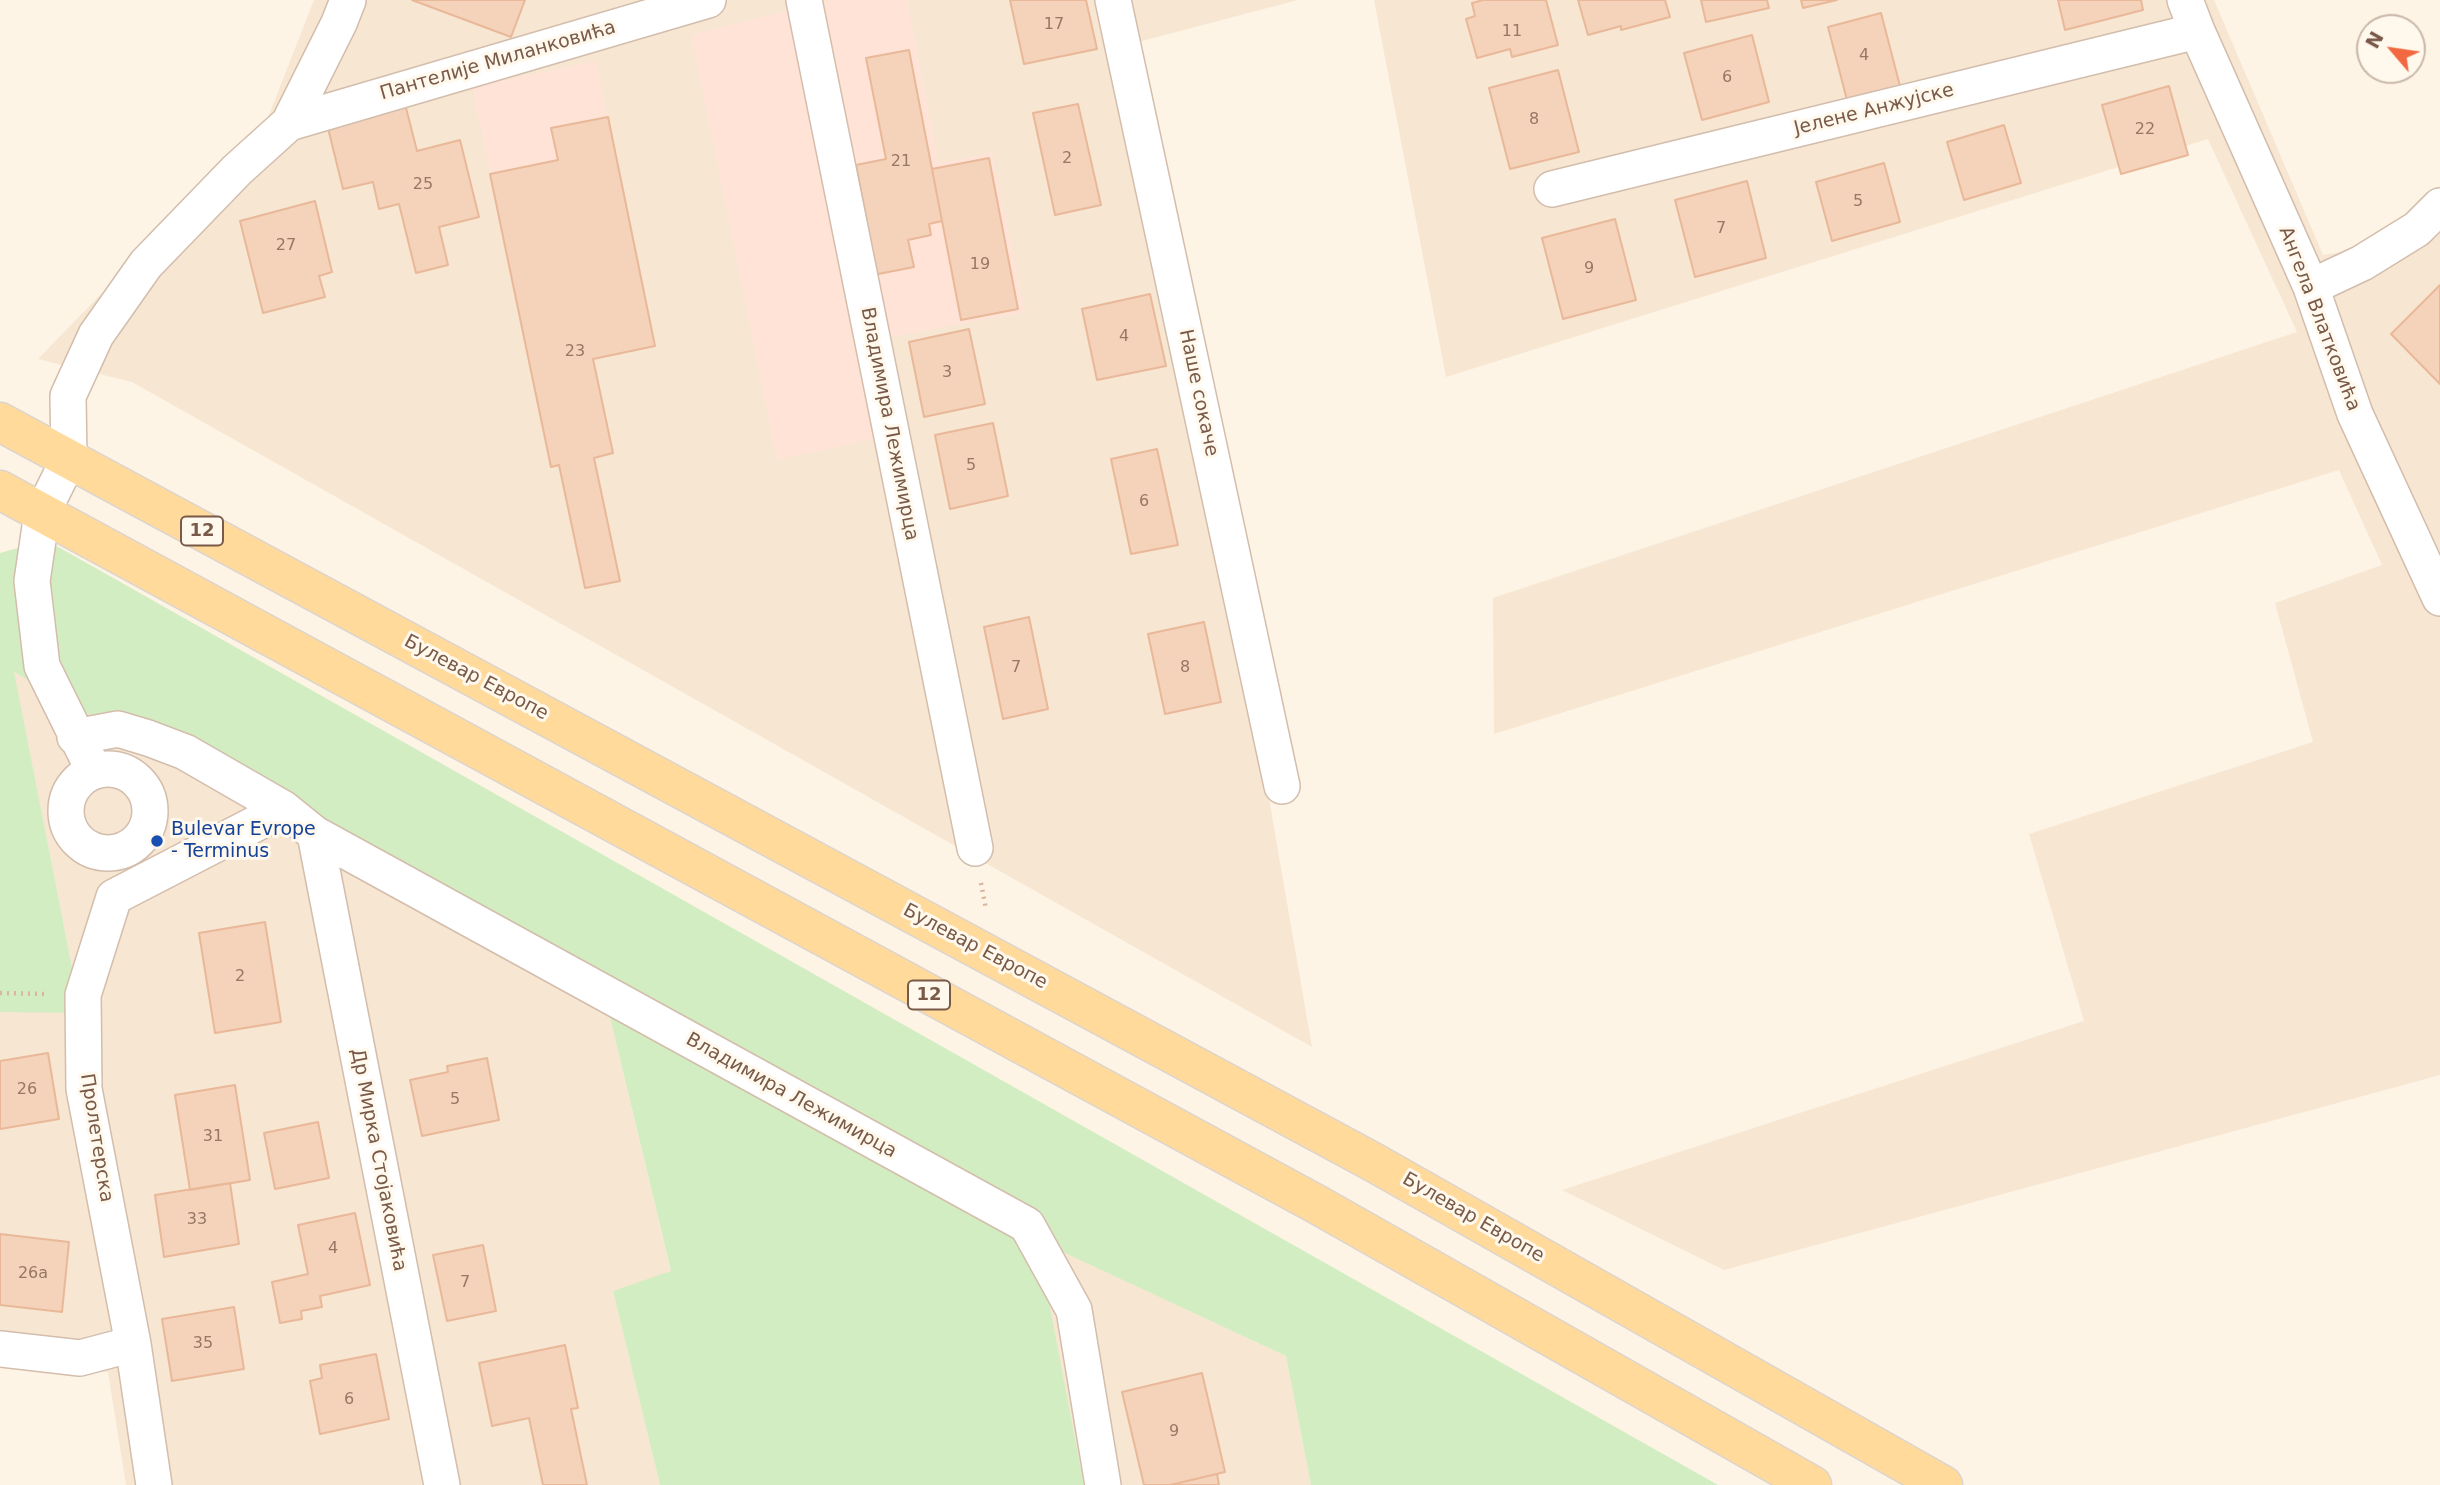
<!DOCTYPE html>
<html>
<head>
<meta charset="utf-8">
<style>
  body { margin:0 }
  #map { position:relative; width:2440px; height:1485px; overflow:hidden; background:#fef4e5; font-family:"DejaVu Sans",sans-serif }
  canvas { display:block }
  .north { position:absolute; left:2356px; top:14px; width:70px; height:70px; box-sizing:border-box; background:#fff8ec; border:2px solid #c9b8aa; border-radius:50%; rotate:299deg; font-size:19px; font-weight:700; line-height:28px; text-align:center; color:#795948 }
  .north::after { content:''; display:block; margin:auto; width:24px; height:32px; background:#f16841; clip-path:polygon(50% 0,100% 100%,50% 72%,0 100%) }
</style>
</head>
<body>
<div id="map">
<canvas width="2440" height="1485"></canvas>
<div class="north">N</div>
</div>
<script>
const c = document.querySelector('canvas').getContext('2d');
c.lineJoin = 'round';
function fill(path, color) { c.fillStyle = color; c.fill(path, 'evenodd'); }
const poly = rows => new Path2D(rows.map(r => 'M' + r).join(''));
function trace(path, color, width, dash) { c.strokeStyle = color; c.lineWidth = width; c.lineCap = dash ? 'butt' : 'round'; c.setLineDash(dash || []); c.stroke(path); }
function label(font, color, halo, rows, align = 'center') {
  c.font = font + ' "DejaVu Sans",sans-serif'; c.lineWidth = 6; c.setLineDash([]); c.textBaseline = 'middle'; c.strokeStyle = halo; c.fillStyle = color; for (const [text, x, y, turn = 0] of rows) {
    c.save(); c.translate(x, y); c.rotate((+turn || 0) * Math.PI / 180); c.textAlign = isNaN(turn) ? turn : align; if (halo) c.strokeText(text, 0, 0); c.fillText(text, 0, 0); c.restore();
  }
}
fill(poly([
  [314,0,1298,0,1138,42,1312,1047,132,382,38,359,265,125],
  [1374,0,2214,0,2323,255,2382,246,2440,188,2440,1075,1724,1270,1562,1190,2084,1021,2029,834,2313,742,2275,603,2382,565,2339,470,1494,734,1493,598,2297,332,2208,139,1446,377],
  [13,671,608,1009,671,1272,613,1291,660,1485,126,1485,108,1372,0,1368,0,1012,81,1012],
  [1036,1239,1286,1356,1311,1485,1084,1485]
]), '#f6e6d2');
fill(poly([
  [829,0,907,0,939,163,992,153,1025,312,859,343,878,438,777,460,691,35],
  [596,61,607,116,552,128,558,160,490,174,472,87]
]), '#ffe3d7');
fill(poly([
  [46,540,1718,1485,1311,1485,1286,1356,1037,1240,1084,1485,660,1485,613,1291,671,1271,608,1009,14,672,81,1013,0,1012,0,553]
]), '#d3edc2');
const building = poly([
  [412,0,525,0,511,37,412,0],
  [1010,0,1086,0,1097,49,1024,64,1010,0],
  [1483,0,1546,0,1558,45,1512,57,1510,49,1477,58,1466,19,1475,16,1472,3,1483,0],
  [1578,0,1665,0,1670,17,1621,30,1621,26,1588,35,1578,0],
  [1701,0,1767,0,1769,8,1706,22,1701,0],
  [1801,0,1837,0,1803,8,1801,0],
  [2058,0,2141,0,2143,10,2065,30,2058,0],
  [1881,13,1900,86,1847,100,1828,27,1881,13],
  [1752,35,1769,102,1702,120,1684,53,1752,35],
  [909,50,942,221,929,224,931,235,908,240,914,267,868,276,858,224,867,222,856,165,886,159,866,58,909,50],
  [1558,70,1579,152,1510,169,1489,88,1558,70],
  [2169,86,2188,155,2121,174,2102,105,2169,86],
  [404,100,417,151,460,140,479,217,439,227,448,265,416,273,399,204,379,209,373,182,343,189,326,120,404,100],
  [1078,104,1101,205,1055,215,1033,113,1078,104],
  [608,117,655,346,593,359,613,453,594,458,620,581,585,588,559,465,551,467,490,174,558,160,551,128,608,117],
  [2004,125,2021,183,1964,200,1947,142,2004,125],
  [989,158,1018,309,961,320,932,169,989,158],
  [1884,163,1900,222,1832,241,1816,182,1884,163],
  [1747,181,1766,258,1695,277,1675,200,1747,181],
  [315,201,332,272,319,276,325,297,263,313,240,221,315,201],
  [1615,219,1636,300,1563,319,1542,238,1615,219],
  [2440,285,2440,384,2391,334,2440,285],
  [1150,294,1166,366,1097,380,1082,309,1150,294],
  [969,329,985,404,924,417,909,342,969,329],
  [993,423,1008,496,950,509,935,435,993,423],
  [1157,449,1178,545,1131,554,1111,459,1157,449],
  [1029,617,1048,709,1003,719,984,627,1029,617],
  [1204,622,1221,702,1165,714,1148,634,1204,622],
  [265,922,281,1022,215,1033,199,933,265,922],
  [48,1053,59,1119,0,1129,0,1061,48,1053],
  [487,1058,499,1120,422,1136,410,1080,448,1072,447,1066,487,1058],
  [235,1085,250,1180,190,1190,175,1095,235,1085],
  [318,1122,329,1178,275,1189,264,1133,318,1122],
  [230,1183,239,1244,164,1257,155,1195,230,1183],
  [355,1213,370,1285,320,1296,322,1307,301,1311,302,1319,280,1323,272,1282,308,1274,298,1225,355,1213],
  [0,1234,69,1242,62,1312,0,1305,0,1234],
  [483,1245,496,1311,447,1321,433,1255,483,1245],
  [234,1307,244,1369,172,1381,162,1319,234,1307],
  [565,1345,578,1408,571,1409,587,1485,543,1485,529,1418,492,1426,479,1363,565,1345],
  [376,1354,389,1419,320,1434,310,1381,322,1378,320,1365,376,1354],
  [1202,1373,1225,1472,1170,1485,1144,1485,1122,1392,1202,1373],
  [1217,1474,1219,1485,1170,1485,1217,1474]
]);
fill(building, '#f5d2ba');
trace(building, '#e9b899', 2);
const minor = poly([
  [804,0,975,848],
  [1113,0,1282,786],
  [2185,0,2197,31,2311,287,2355,414,2440,598],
  [289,123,708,0],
  [1552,189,2197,31],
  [2311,287,2362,263,2417,229,2440,206],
  [75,737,118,729,148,738,185,752,284,809],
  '66 811a42 42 0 1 1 84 0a42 42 0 1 1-84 0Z',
  [94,771,42,666,32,581,42,513,69,459,68,396,96,335,146,264,237,170,289,123,339,23,348,0],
  [315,834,442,1485],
  [0,1349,80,1358,133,1344],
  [154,1485,133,1344,84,1089,83,995,114,897,284,809,315,834,1027,1225,1074,1310,1103,1485]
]);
const primary = poly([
  [0,422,1373,1162,1943,1485],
  [0,490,1318,1205,1812,1485]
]);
trace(minor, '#d3bdac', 38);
trace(primary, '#dcd4cf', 41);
trace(poly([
  [981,883,986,909],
  [0,993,47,994]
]), '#dbb59d', 4.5, [2, 5]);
trace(minor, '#fff', 35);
trace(primary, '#ffda9a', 38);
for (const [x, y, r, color] of [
  [157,841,7,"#1a4fb4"]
]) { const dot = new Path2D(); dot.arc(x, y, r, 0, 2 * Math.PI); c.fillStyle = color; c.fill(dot); trace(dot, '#fff8ec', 2.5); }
label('16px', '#987764', null, [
  ["17",1054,25],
  ["11",1512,32],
  ["4",1864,56],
  ["6",1727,78],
  ["8",1534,120],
  ["22",2145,130],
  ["2",1067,159],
  ["21",901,162],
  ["25",423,185],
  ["5",1858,202],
  ["7",1721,229],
  ["27",286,246],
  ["19",980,265],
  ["9",1589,269],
  ["4",1124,337],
  ["23",575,352],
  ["3",947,373],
  ["5",971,466],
  ["6",1144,502],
  ["7",1016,668],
  ["8",1185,668],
  ["2",240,977],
  ["26",27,1090],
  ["5",455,1100],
  ["31",213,1137],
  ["33",197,1220],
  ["4",333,1249],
  ["26a",33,1274],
  ["7",465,1283],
  ["35",203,1344],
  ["6",349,1400],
  ["9",1174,1432]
]);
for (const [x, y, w] of [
  [202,531,42],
  [929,995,42]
]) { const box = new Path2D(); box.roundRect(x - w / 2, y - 14.5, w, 29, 5); c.fillStyle = '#fff8ec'; c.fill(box); trace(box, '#795948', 2); }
label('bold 18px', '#795948', null, [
  ["12",202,531],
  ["12",929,995]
]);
label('19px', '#795948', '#fff8ec', [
  ["Пантелије Миланковића",498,61,-16],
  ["Јелене Анжујске",1874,110,-14],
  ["Ангела Влатковића",2319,319,69],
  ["Наше сокаче",1198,393,78],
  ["Владимира Лежимирца",889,424,79],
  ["Булевар Европе",476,678,28],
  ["Булевар Европе",975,947,28],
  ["Владимира Лежимирца",791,1096,29],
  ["Пролетерска",96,1138,81],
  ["Др Мирка Стојаковића",378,1160,79],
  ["Булевар Европе",1473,1218,30]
]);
label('19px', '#164399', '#fff8ec', [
  ["Bulevar Evrope",171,830],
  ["- Terminus",171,852]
], 'left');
</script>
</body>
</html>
